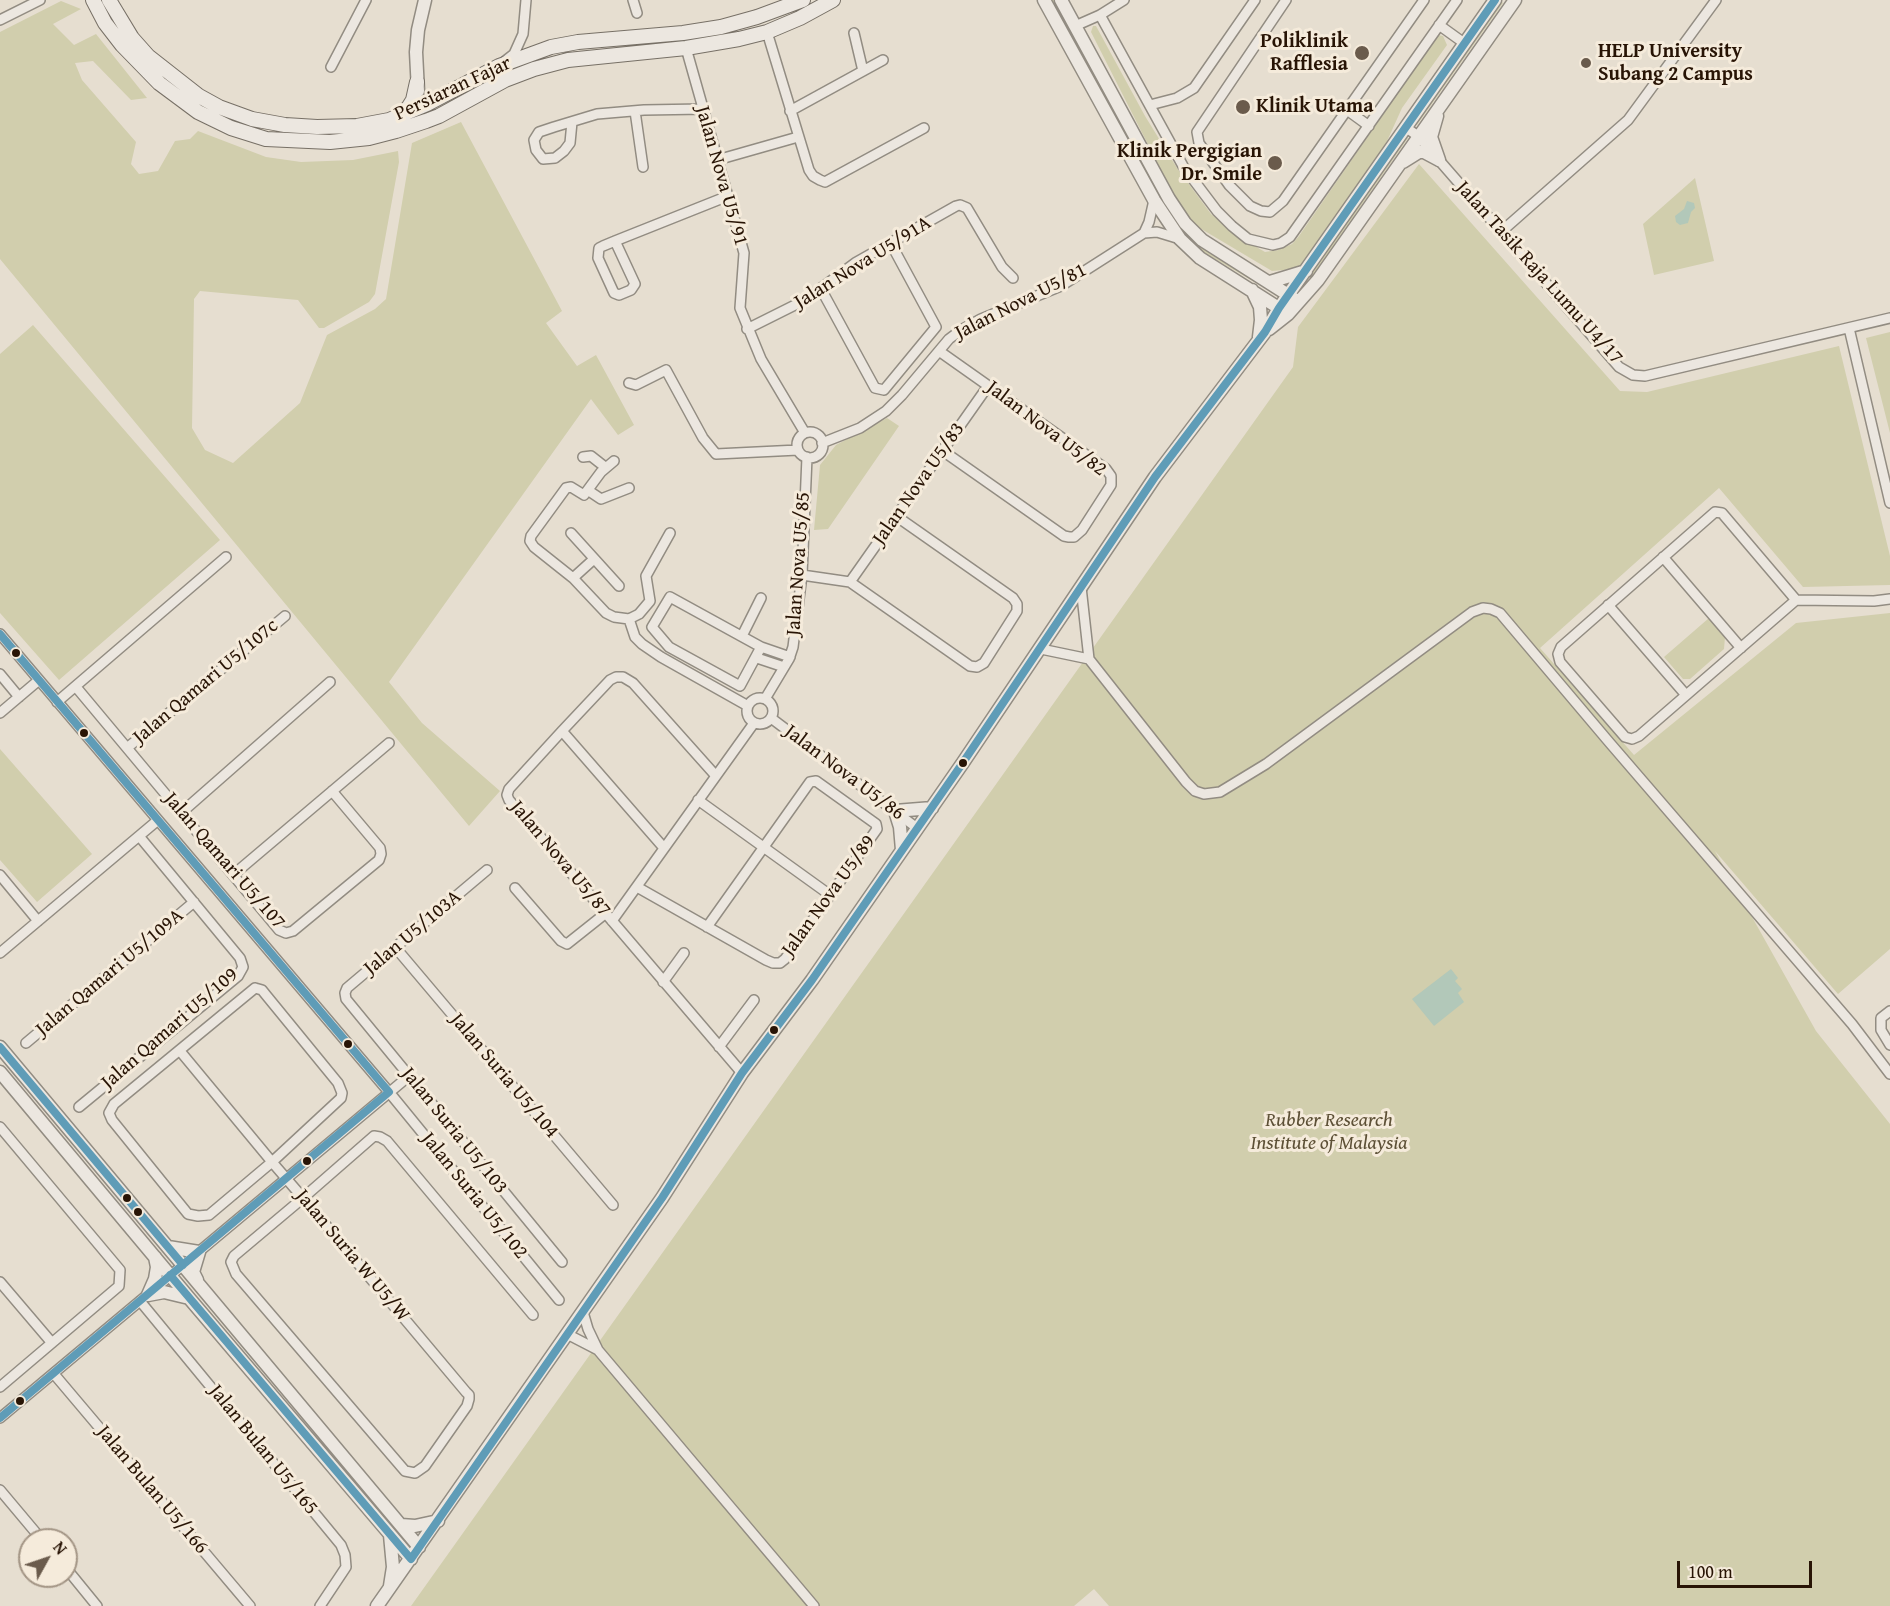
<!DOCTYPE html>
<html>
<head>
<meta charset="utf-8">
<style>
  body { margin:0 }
  #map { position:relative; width:1890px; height:1606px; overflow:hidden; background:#e6ded0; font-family:"Gentium Book Plus",serif }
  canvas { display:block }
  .north { position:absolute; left:18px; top:1528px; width:60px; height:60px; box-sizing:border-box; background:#f5ebdb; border:2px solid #a39585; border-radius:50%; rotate:50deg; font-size:16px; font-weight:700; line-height:24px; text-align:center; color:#281405 }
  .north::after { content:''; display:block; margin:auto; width:21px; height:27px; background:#6a5b4c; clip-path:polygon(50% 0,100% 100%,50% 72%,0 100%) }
  .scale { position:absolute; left:1677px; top:1561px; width:135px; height:27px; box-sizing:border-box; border:3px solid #281405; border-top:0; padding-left:8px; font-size:18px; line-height:21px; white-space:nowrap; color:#281405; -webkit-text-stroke:4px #f5ebdb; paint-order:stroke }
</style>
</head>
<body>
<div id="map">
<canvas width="1890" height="1606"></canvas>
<div class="north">N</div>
<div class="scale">100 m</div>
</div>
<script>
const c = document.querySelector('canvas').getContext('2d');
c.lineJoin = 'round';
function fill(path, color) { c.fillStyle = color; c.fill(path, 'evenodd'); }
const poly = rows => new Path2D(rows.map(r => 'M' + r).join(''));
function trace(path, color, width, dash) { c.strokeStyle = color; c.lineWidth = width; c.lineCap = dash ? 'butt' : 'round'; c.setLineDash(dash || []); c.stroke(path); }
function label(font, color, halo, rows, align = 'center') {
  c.font = font + ' "Gentium Book Plus",serif'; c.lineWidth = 6; c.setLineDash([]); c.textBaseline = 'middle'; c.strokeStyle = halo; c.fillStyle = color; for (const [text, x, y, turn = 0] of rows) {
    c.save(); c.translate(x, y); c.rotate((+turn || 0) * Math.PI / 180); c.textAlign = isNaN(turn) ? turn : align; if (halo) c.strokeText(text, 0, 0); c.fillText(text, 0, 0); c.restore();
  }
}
fill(poly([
  [1051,0,1055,0,1152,180,1149,182],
  [61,1,81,9,53,24,74,45,96,34,147,98,131,100,93,61,75,63,82,80,136,142,131,164,139,174,158,171,175,141,190,139,198,131,266,157,301,162,353,160,398,151,399,162,375,294,369,302,324,328,319,328,298,300,200,291,194,299,192,428,205,450,233,463,300,403,327,335,375,309,386,299,412,143,461,122,562,311,546,323,577,366,596,355,634,425,618,435,591,399,389,682,422,723,500,791,469,826,0,259,0,32],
  [1501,1,1503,3,1417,125,1414,123],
  [1093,26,1096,26,1145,116,1177,168,1211,214,1241,238,1265,252,1278,250,1292,244,1299,236,1438,35,1443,36,1447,45,1402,108,1383,150,1301,266,1294,269,1272,271,1193,224,1174,196,1091,32],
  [1405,136,1408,138,1311,278,1309,278,1308,276],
  [1419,164,1620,391,1647,392,1839,346,1890,556,1890,585,1803,587,1719,488,1540,648,1634,755,1796,623,1890,613,1890,949,1838,994,1715,851,1816,1031,1890,1124,1890,1606,1109,1606,1094,1589,1074,1606,411,1606,1293,367,1298,327],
  [1695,178,1714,261,1654,275,1643,224],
  [1156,186,1175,219,1197,244,1278,294,1278,296,1195,247,1183,235,1152,187],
  [33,325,220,540,59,680,0,613,0,354],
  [1890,332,1890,433,1866,338],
  [887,418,899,426,828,529,814,530,820,465,836,445],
  [1709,618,1725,637,1724,649,1690,679,1683,679,1664,657],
  [0,749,92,854,37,902,0,860]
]), '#d1cead');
fill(poly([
  [1687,201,1694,203,1695,208,1691,212,1688,223,1680,225,1676,222,1675,216,1684,209],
  [1451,969,1458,978,1455,981,1462,989,1458,993,1464,1002,1434,1026,1412,999]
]), '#b2c8b9');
const minor = poly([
  [633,0,637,13],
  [1286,0,1197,132,1199,143,1229,185,1250,206,1261,211,1270,212,1283,201,1424,0],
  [1100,15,1183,166,1217,211,1232,226,1248,239,1273,245,1281,243,1290,237,1457,0],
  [0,20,40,0],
  [1439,25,1464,43],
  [1075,26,1100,15,1124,0],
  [767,32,809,170,813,176,820,180,825,182,924,128],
  [854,33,863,71],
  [686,48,744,253,740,308,761,359,805,433],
  [505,61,514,54,523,34,526,0],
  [331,67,366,0],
  [1150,105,1177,98,1194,88,1255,0],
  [1347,110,1369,126],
  [635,111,643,167],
  [790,111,883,60],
  [572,122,570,143,564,151,555,158,543,159,536,150,534,140,539,132,554,127,597,114,644,110,703,109],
  [1405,127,1418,136,1619,367,1633,375,1645,376,1890,318],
  [717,160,798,137],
  [1502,231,1628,120,1716,0],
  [1144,233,1149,222,1154,200],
  [615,241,635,284,631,290,619,295,614,293,598,258,599,248,603,246,615,241,728,196],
  [821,289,875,388,884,390,936,327,890,242],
  [1849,328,1890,503],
  [747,329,805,300,855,263,956,206,960,205,967,208,1002,267,1013,278],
  [939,351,1106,469,1111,476,1111,485,1082,530,1074,537,1069,537,1064,536,943,451],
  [629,383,636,385,666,370,703,438,716,454,798,450],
  '797 445a13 13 0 1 1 26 0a13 13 0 1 1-26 0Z',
  [822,443,860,428,886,411,902,395,949,339,961,330,981,319,1061,286,1144,233,1157,232,1180,239],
  [583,457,591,456,605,467],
  [614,461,601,472,584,495,571,487,566,488,531,536,530,541,534,547,573,578,606,613,614,617,629,619,639,614,650,601,646,576,670,533],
  [589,491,601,499,629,488],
  [571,533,619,586],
  [1663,557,1741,648],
  [802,575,850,582,970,666,977,667,984,663,1017,611,1017,604,1013,598,896,516],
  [573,578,594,559],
  [850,582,988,386],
  [1081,587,1089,659,1186,782,1195,791,1204,794,1220,792,1266,764,1472,612,1483,608,1491,609,1500,613,1609,742,1852,1024,1890,1074],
  [1796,600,1722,513,1715,512,1561,647,1558,654,1560,662,1625,737,1632,739,1639,736,1796,600,1874,601,1890,599],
  [1608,605,1686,695],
  [629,619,635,637,642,644,661,657,748,706],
  [0,634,389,1092,559,1300],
  [742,636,761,598],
  [761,647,740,686,669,647,652,627,670,597,761,647,790,657],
  [1041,649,1089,659],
  [757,658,784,667],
  [0,674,19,697],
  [76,687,279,930,286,933,293,931,379,860,381,854,380,848,332,791],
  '747 711a13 13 0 1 1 26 0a13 13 0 1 1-26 0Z',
  [765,699,789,659,793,647,802,575,807,457],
  [57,702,226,557],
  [0,713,39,680],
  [771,718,917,828],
  [562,731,664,848],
  [127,748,285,616],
  [716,776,633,683,623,677,616,677,610,680,562,731,509,789,507,795,509,800,742,1073],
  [698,800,830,895],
  [181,813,330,682],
  [487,870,347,988,345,993,346,999,562,1262],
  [0,875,38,921],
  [233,875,389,743],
  [637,887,766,960,773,963,780,963,785,959,877,829,876,824,816,781,810,782,707,927],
  [515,888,561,941,567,944,606,913],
  [612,921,754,723],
  [395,947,613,1205],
  [0,953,158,820],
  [663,982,684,953],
  [255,988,262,990,266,995,338,1083,342,1093,341,1098,272,1162,209,1215,198,1216,188,1214,112,1120,109,1113,114,1104,255,988],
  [1890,1011,1881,1018,1881,1030,1890,1045],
  [26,1043,194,902],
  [719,1047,754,1000],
  [180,1051,272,1162,303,1198,466,1392,469,1395,469,1399,467,1406,425,1466,415,1473,405,1471,236,1274,231,1262,234,1256,303,1198,374,1136,380,1137,387,1141,533,1315],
  [79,1107,238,976,243,967,240,958,139,836],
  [0,1127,120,1270,119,1286,0,1387],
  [0,1282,52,1343],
  [140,1301,341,1545,345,1555,346,1567,320,1606],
  [583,1312,588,1329,598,1350,814,1606],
  [567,1334,598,1350],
  [54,1374,250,1606],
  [0,1418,409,1076],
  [0,1490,42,1540],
  [66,1568,97,1606]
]);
const tertiary = poly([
  [1044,0,1154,200,1180,239,1200,258,1285,312],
  [1061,0,1169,199,1185,223,1202,240,1293,298],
  [418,91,416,52,418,30,425,0],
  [1437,116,1431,137,1439,160],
  [1403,162,1419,152,1424,152,1439,160],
  [1270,282,1306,271],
  [1252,290,1260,307,1261,320,1259,337],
  [1269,329,1288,314,1318,280,1515,0],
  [902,850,900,827,895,811,932,808],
  [0,1047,419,1547],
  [0,1072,189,1298,411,1559],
  [168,1247,199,1252,193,1272,197,1280],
  [148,1295,164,1292,189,1298],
  [148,1295,155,1279,157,1267,155,1257],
  [401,1525,415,1526,438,1521],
  [390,1535,393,1567,390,1586],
  [377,1606,662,1198,742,1073,812,980,962,764,1155,477,1265,332,1279,308,1495,0]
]);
const secondary = poly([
  [93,0,105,23,122,45,159,83,198,112,231,128,266,139,330,142,369,138,396,131,426,121,439,116,505,80,534,69,568,60,686,48,739,39,767,32,800,18,833,0],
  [109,0,132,38,148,56,199,96,219,107,252,119,285,125,317,127,357,126,389,120,427,104,499,66,551,47,578,42,683,33,721,27,757,17,803,0],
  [401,113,408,108,413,100,417,82]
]);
trace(minor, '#928c82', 12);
trace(tertiary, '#928c82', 15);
trace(secondary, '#777066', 16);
trace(minor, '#ece7e0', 9);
trace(tertiary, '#ece7e0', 12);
trace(secondary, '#ece7e0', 14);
trace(poly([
  [0,634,389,1092,0,1418],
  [0,1047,183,1265],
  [170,1275,411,1559,662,1198,742,1073,812,980,962,764,1155,477,1265,332,1279,308,1495,0]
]), '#5f9cb7', 8);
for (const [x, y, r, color] of [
  [1362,53,8,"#6a5b4c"],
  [1586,63,6,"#6a5b4c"],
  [1243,107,8,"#6a5b4c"],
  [1275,163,8,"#6a5b4c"],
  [16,653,5,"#281405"],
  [84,733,5,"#281405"],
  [963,763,5,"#281405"],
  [774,1030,5,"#281405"],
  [348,1044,5,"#281405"],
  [307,1161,5,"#281405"],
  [127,1198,5,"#281405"],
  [138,1212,5,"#281405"],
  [20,1401,5,"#281405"]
]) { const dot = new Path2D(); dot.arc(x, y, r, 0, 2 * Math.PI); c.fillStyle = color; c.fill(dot); trace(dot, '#f5ebdb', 2); }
label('bold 20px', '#281405', '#f5ebdb', [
  ["Poliklinik",1348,42],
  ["Rafflesia",1348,65],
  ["HELP University",1598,52,"left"],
  ["Subang 2 Campus",1598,75,"left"],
  ["Klinik Utama",1256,107,"left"],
  ["Klinik Pergigian",1262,152],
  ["Dr. Smile",1262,175]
], 'right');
label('20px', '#281405', '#f5ebdb', [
  ["Persiaran Fajar",453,89,-25],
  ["Jalan Nova U5/91",721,176,74],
  ["Jalan Nova U5/91A",863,263,-32],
  ["Jalan Tasik Raja Lumu U4/17",1539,273,48],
  ["Jalan Nova U5/81",1021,302,-27],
  ["Jalan Nova U5/82",1046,429,37],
  ["Jalan Nova U5/83",919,484,-55],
  ["Jalan Nova U5/85",799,564,-86],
  ["Jalan Qamari U5/107c",206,682,-40],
  ["Jalan Nova U5/86",844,773,37],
  ["Jalan Nova U5/87",560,859,50],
  ["Jalan Qamari U5/107",224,861,49],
  ["Jalan Nova U5/89",829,896,-54],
  ["Jalan U5/103A",413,933,-40],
  ["Jalan Qamari U5/109A",110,973,-40],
  ["Jalan Qamari U5/109",170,1029,-41],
  ["Jalan Suria U5/104",504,1076,50],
  ["Jalan Suria U5/103",454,1131,51],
  ["Jalan Suria U5/102",474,1196,51],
  ["Jalan Suria W U5/W",352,1256,50],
  ["Jalan Bulan U5/165",263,1450,51],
  ["Jalan Bulan U5/166",152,1490,50]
]);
label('italic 20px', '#5d5036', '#f5ebdb', [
  ["Rubber Research",1329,1121],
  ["Institute of Malaysia",1329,1144]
]);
</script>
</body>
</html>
